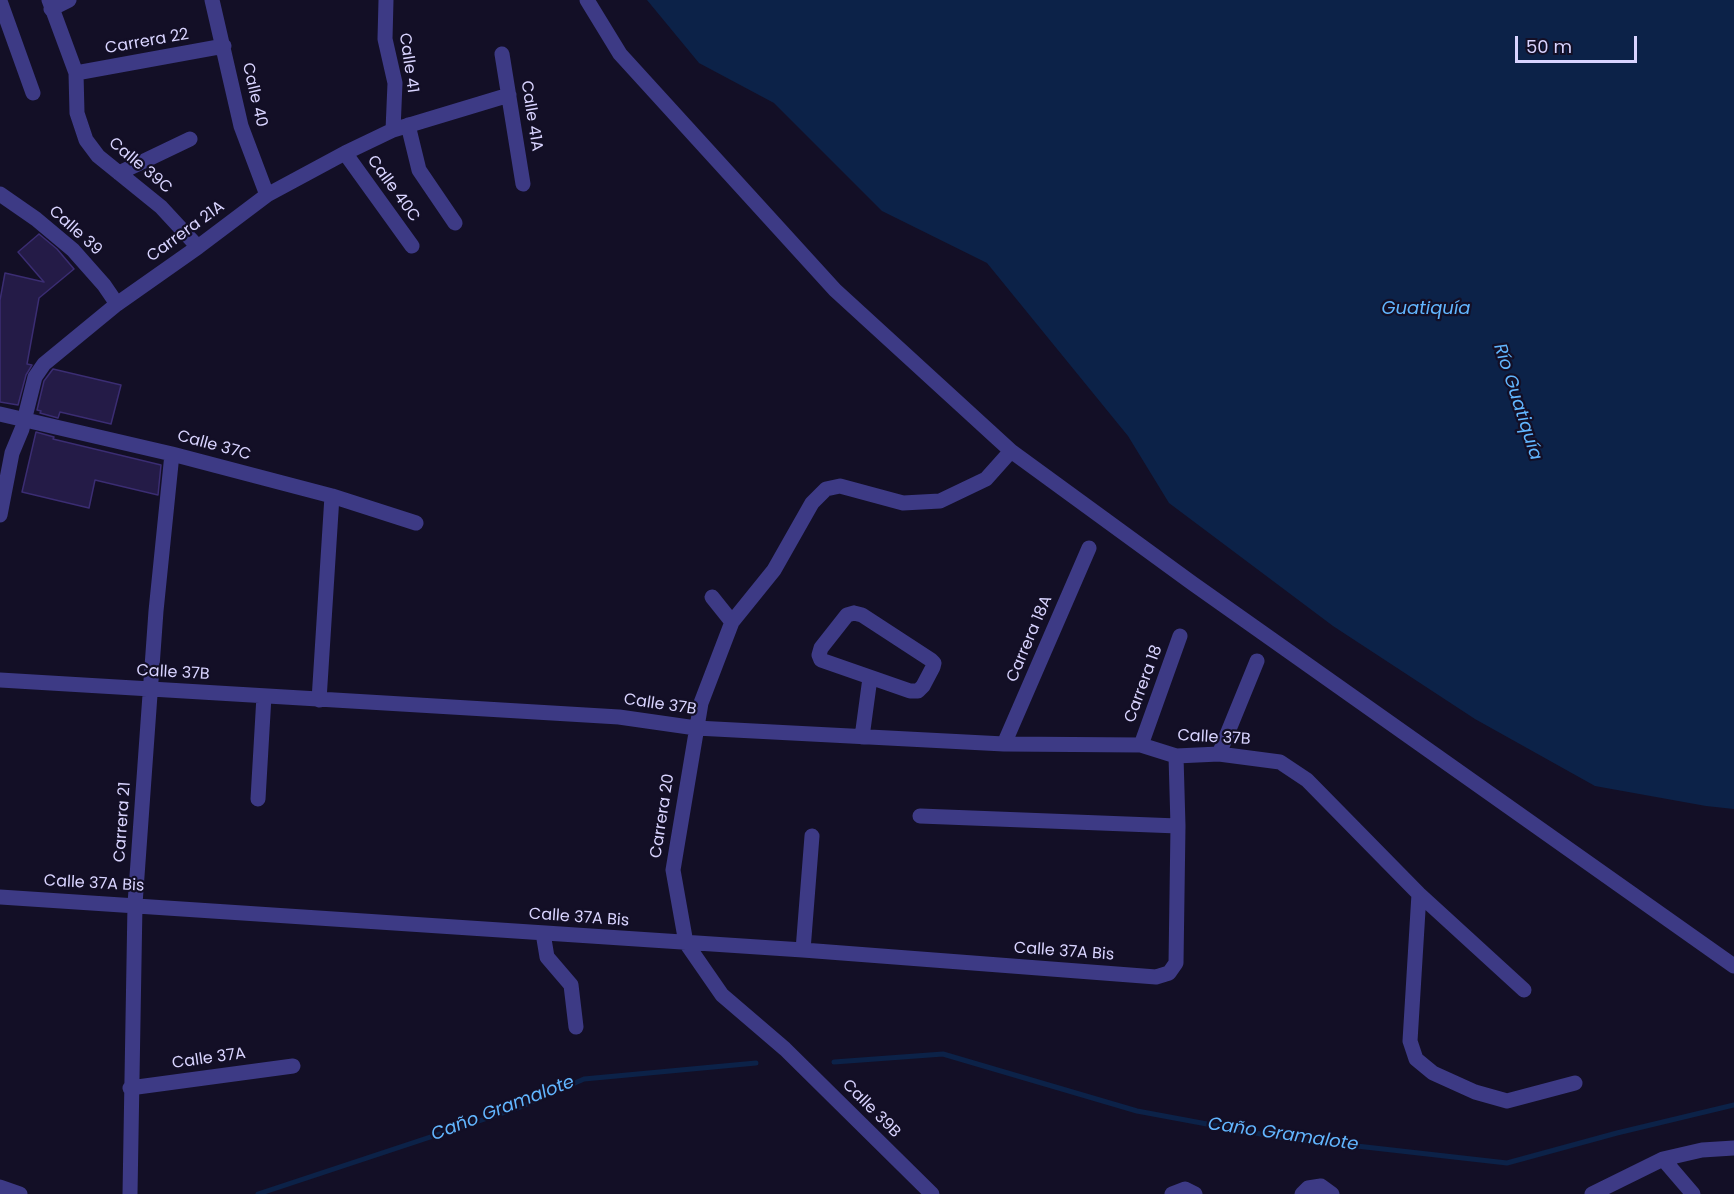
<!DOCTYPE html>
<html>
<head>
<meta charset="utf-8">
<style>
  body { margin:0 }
  #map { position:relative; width:1734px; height:1194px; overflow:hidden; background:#130f26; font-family:Poppins,sans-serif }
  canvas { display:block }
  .scale { position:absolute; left:1515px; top:36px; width:122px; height:27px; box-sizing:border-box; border:3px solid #d9d4ff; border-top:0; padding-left:8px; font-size:18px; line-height:21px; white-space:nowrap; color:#d9d4ff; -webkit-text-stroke:4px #130f26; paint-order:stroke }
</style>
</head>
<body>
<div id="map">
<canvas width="1734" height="1194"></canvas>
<div class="scale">50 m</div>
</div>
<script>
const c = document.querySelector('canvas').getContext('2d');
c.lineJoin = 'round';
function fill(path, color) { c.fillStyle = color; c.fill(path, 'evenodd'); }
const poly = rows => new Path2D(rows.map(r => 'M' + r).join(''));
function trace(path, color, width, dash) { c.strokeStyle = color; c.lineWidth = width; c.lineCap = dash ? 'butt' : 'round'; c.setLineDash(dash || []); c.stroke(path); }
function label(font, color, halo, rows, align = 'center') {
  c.font = font + ' Poppins,sans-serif'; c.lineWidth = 4.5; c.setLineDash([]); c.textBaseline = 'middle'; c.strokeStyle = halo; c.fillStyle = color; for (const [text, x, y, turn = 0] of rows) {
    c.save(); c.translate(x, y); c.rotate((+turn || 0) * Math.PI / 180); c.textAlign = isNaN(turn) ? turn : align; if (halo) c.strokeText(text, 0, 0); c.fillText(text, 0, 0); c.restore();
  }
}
fill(poly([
  [647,0,1734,0,1734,809,1706,806,1595,786,1475,719,1333,626,1169,503,1128,436,987,263,882,211,774,103,699,63]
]), '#0c2248');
trace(poly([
  [834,1062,943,1054,1137,1111,1277,1137,1507,1163,1617,1133,1734,1105],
  [258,1194,518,1108,584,1079,756,1063]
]), '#0c2248', 5);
const building = poly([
  [39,234,57,249,74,269,39,298,27,364,32,365,26,375,18,405,0,402,0,300,5,273,44,282,18,252,39,234],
  [53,369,121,385,111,424,60,412,58,418,40,413,41,411,37,410,44,381,53,369],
  [36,432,54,437,53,439,161,465,158,495,95,480,89,508,22,492,36,432]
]);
fill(building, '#241b47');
trace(building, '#3b2d73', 1.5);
trace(poly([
  [49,0,76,73,77,113,86,140,98,156,161,207,198,247],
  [212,0,241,126,267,195],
  [386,0,385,39,395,83,393,130],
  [587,0,620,54,835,290,1011,451,1192,583,1734,966],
  [0,1,33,93],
  [51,9,69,0],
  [502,54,523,184],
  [76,73,224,46],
  [408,125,419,170,455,223],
  [345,153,412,246],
  [119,173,190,139],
  [0,194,36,219,73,250,104,285,117,304],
  [0,414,172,454,332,496,416,523],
  [0,515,12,453,22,429,35,377,44,364,117,304,198,247,267,195,345,153,393,130,509,95],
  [712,597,732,622],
  [854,613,862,615,931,660,934,663,933,667,923,686,918,691,910,691,821,660,819,655,821,648,847,615,854,613],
  [0,680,619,717,696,728,1004,744,1141,745,1176,756,1219,754,1280,762,1307,780,1419,894,1524,990],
  [319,700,332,496],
  [862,737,870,678],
  [1004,744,1089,548],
  [1141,745,1180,636],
  [1219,754,1257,661],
  [258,799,264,696],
  [920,816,1178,826,1176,756],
  [1419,894,1410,1041,1416,1059,1433,1073,1475,1092,1507,1101,1575,1083],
  [0,897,803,950,1156,977,1169,973,1176,963,1178,826],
  [543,933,547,957,571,985,576,1027],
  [803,950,812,836],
  [130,1088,293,1066],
  [1663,1159,1693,1194],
  [0,1187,20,1194],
  [130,1194,135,904,156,611,172,454],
  [932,1194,785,1049,722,995,686,943,673,870,701,703,732,622,774,570,812,503,826,489,840,486,903,503,940,501,986,479,1011,451],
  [1172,1194,1185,1189,1195,1194],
  [1302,1194,1308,1188,1321,1186,1332,1194],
  [1592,1194,1663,1159,1702,1150,1734,1148]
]), '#3d3a85', 15);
label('16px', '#d9d4ff', '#130f26', [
  ["Carrera 22",147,42,-10],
  ["Calle 41",408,63,82],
  ["Calle 40",254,95,77],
  ["Calle 41A",531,116,81],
  ["Calle 39C",140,166,40],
  ["Calle 40C",393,189,54],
  ["Calle 39",75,231,42],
  ["Carrera 21A",186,232,-36],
  ["Calle 37C",214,446,15],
  ["Carrera 18A",1030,639,-67],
  ["Calle 37B",173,673,3],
  ["Carrera 18",1144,684,-70],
  ["Calle 37B",660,705,8],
  ["Calle 37B",1214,738,3],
  ["Carrera 20",663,816,-81],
  ["Carrera 21",123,822,-86],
  ["Calle 37A Bis",94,884,3],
  ["Calle 37A Bis",579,918,4],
  ["Calle 37A Bis",1064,952,4],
  ["Calle 37A",209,1059,-8],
  ["Calle 39B",871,1109,45]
]);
label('italic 18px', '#62b6ff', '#130f26', [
  ["Guatiquía",1426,309],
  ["Río Guatiquía",1517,402,72],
  ["Caño Gramalote",503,1109,-21],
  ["Caño Gramalote",1283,1135,8]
]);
</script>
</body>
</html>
